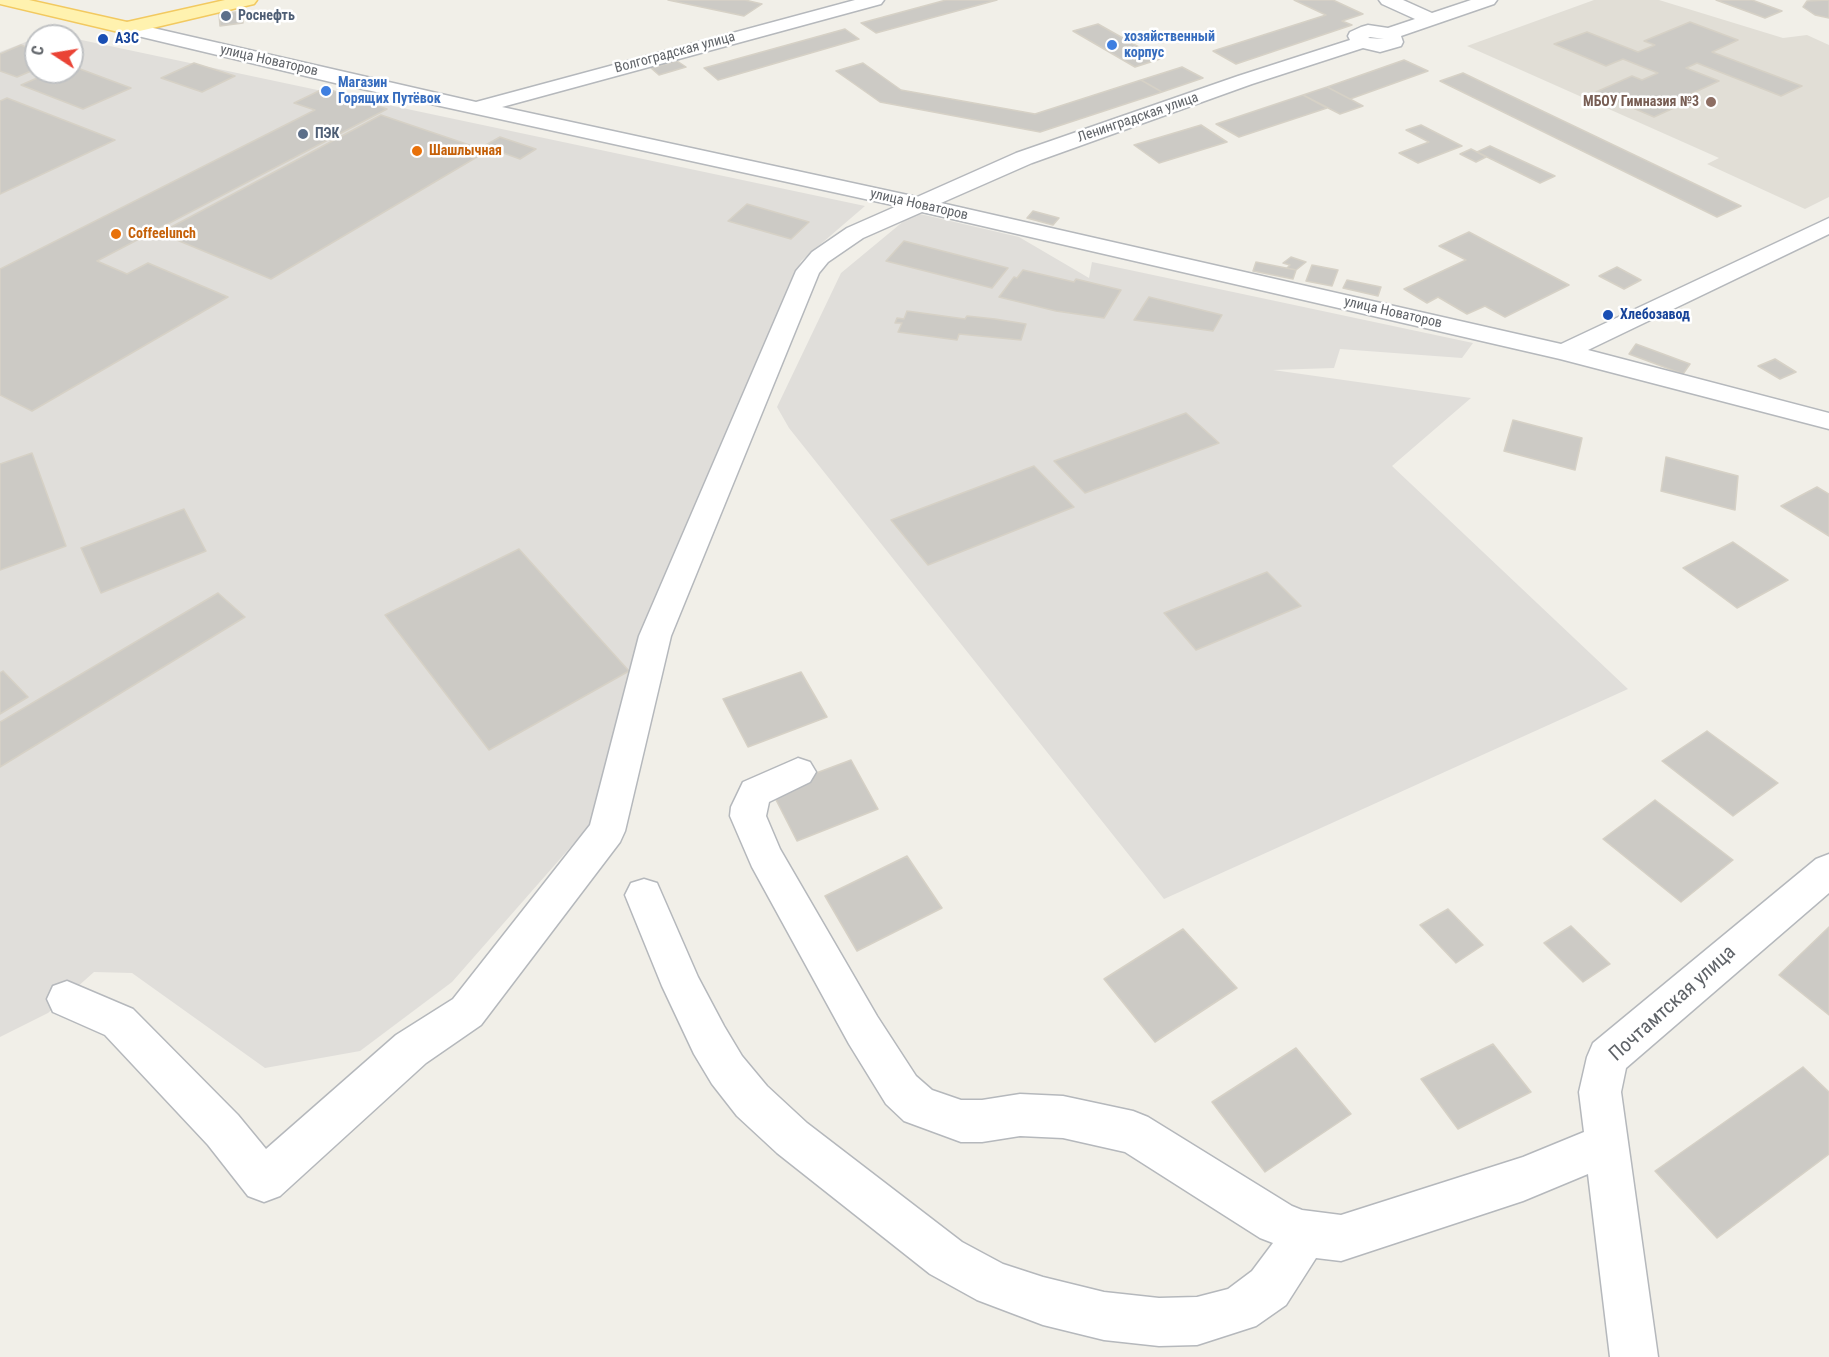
<!DOCTYPE html>
<html>
<head>
<meta charset="utf-8">
<style>
  body { margin:0 }
  #map { position:relative; width:1829px; height:1357px; overflow:hidden; background:#f1efe8; font-family:"Roboto Condensed",sans-serif }
  canvas { display:block }
  .north { position:absolute; left:24px; top:24px; width:60px; height:60px; box-sizing:border-box; background:#fff; border:2px solid #bfc1c3; border-radius:50%; rotate:282deg; font-size:16px; font-weight:700; line-height:24px; text-align:center; color:#5f6368 }
  .north::after { content:''; display:block; margin:auto; width:21px; height:27px; background:#ea4335; clip-path:polygon(50% 0,100% 100%,50% 72%,0 100%) }
</style>
</head>
<body>
<div id="map">
<canvas width="1829" height="1357"></canvas>
<div class="north">С</div>
</div>
<script>
const c = document.querySelector('canvas').getContext('2d');
c.lineJoin = 'round';
function fill(path, color) { c.fillStyle = color; c.fill(path, 'evenodd'); }
const poly = rows => new Path2D(rows.map(r => 'M' + r).join(''));
function trace(path, color, width, dash) { c.strokeStyle = color; c.lineWidth = width; c.lineCap = dash ? 'butt' : 'round'; c.setLineDash(dash || []); c.stroke(path); }
function label(font, color, halo, rows, align = 'center') {
  c.font = font + ' "Roboto Condensed",sans-serif'; c.lineWidth = 5; c.setLineDash([]); c.textBaseline = 'middle'; c.strokeStyle = halo; c.fillStyle = color; for (const [text, x, y, turn = 0] of rows) {
    c.save(); c.translate(x, y); c.rotate((+turn || 0) * Math.PI / 180); c.textAlign = isNaN(turn) ? turn : align; if (halo) c.strokeText(text, 0, 0); c.fillText(text, 0, 0); c.restore();
  }
}
fill(poly([
  [36,38,36,72,72,72,72,38,865,206,801,261,645,625,589,826,452,982,360,1051,265,1068,132,973,94,972,48,1013,0,1037,0,52],
  [920,214,1019,237,1089,278,1092,262,1473,343,1462,358,1340,349,1334,368,1273,370,1471,398,1392,466,1628,689,1164,899,789,428,777,407,841,273,911,215]
]), '#e0deda');
fill(poly([
  [1594,0,1659,0,1783,38,1807,35,1829,45,1829,197,1805,209,1707,164,1719,158,1467,46]
]), '#e1ded6');
const building = poly([
  [668,0,745,0,762,4,744,16,668,0],
  [946,0,997,0,876,33,861,23,946,0],
  [1294,0,1333,0,1363,14,1342,21,1352,25,1236,64,1213,51,1326,15,1294,0],
  [1716,0,1752,0,1782,11,1765,18,1716,0],
  [1829,0,1829,18,1815,15,1803,7,1807,1,1829,0],
  [243,11,243,23,220,26,219,14,243,11],
  [1690,22,1738,40,1712,52,1802,86,1781,96,1697,63,1686,68,1719,81,1682,98,1689,101,1654,117,1596,92,1632,76,1642,80,1658,73,1623,59,1606,66,1554,44,1587,32,1638,52,1655,45,1644,41,1690,22],
  [1098,24,1160,59,1135,67,1073,31,1098,24],
  [845,29,859,39,718,80,704,68,845,29],
  [21,45,36,51,36,69,17,77,0,71,0,54,21,45],
  [1404,60,1428,71,1350,99,1327,87,1404,60],
  [677,61,686,67,659,75,651,68,677,61],
  [194,63,235,76,202,92,161,78,194,63],
  [863,63,901,90,1035,114,1141,80,1162,92,1040,132,880,102,836,71,863,63],
  [72,66,131,88,83,109,21,85,51,72,72,72,72,66],
  [1182,67,1203,78,1162,92,1141,80,1182,67],
  [1463,73,1741,206,1717,217,1440,81,1463,73],
  [1327,87,1350,99,1363,106,1340,114,1303,95,1327,87],
  [325,88,387,109,97,261,127,274,148,263,228,297,32,411,0,395,0,269,315,110,294,103,325,88],
  [1303,95,1327,108,1239,137,1216,124,1303,95],
  [7,98,115,140,0,194,0,101,7,98],
  [381,115,487,151,271,279,160,233,381,115],
  [1201,125,1227,142,1159,163,1134,145,1201,125],
  [1421,125,1462,146,1418,163,1399,153,1429,142,1406,130,1421,125],
  [500,137,536,149,520,159,484,146,500,137],
  [1490,146,1555,176,1540,183,1477,152,1490,146],
  [1471,149,1477,152,1486,157,1476,162,1460,154,1471,149],
  [747,204,809,222,791,239,728,221,747,204],
  [1033,211,1059,218,1053,225,1027,218,1033,211],
  [1469,232,1569,285,1505,317,1485,306,1467,314,1438,297,1427,303,1404,289,1466,260,1439,246,1469,232],
  [904,241,1008,268,992,288,886,261,904,241],
  [1291,257,1306,262,1296,270,1287,268,1290,265,1283,263,1291,257],
  [1256,262,1296,270,1293,279,1253,271,1256,262],
  [1312,265,1338,270,1332,286,1306,281,1312,265],
  [1617,267,1641,280,1624,289,1599,276,1617,267],
  [1023,270,1074,282,1076,279,1121,290,1104,318,1056,311,999,297,1014,277,1017,278,1023,270],
  [1347,280,1381,287,1378,296,1343,288,1347,280],
  [1149,297,1222,315,1213,331,1134,320,1149,297],
  [907,311,965,319,967,316,995,319,1026,324,1021,340,959,334,957,340,898,332,902,323,895,323,897,318,904,319,907,311],
  [1636,344,1690,364,1683,374,1629,354,1636,344],
  [1775,359,1796,372,1780,379,1758,366,1775,359],
  [1186,413,1219,443,1085,493,1054,461,1186,413],
  [1513,420,1582,438,1575,470,1504,451,1513,420],
  [32,453,66,546,0,570,0,464,32,453],
  [1666,457,1738,476,1735,510,1661,491,1666,457],
  [1034,466,1074,507,928,565,891,520,1034,466],
  [1817,487,1829,494,1829,536,1781,506,1817,487],
  [184,509,206,551,101,593,81,548,184,509],
  [1733,542,1788,580,1737,608,1683,568,1733,542],
  [519,549,629,671,489,750,385,615,519,549],
  [1267,572,1301,606,1196,650,1164,613,1267,572],
  [218,593,245,617,0,767,0,722,218,593],
  [3,671,28,697,0,714,0,673,3,671],
  [801,672,827,717,748,747,723,699,801,672],
  [1707,731,1778,783,1733,816,1662,761,1707,731],
  [851,760,878,809,797,841,771,790,851,760],
  [1655,800,1733,860,1681,902,1603,839,1655,800],
  [907,856,942,908,857,951,825,896,907,856],
  [1448,909,1483,945,1456,963,1420,925,1448,909],
  [1571,926,1610,964,1583,982,1544,943,1571,926],
  [1829,927,1829,1015,1779,975,1829,927],
  [1183,929,1237,988,1155,1042,1104,979,1183,929],
  [1493,1044,1531,1092,1458,1129,1421,1079,1493,1044],
  [1296,1048,1351,1114,1265,1172,1212,1102,1296,1048],
  [1803,1067,1829,1092,1829,1154,1717,1238,1655,1171,1803,1067]
]);
fill(building, '#cccac5');
trace(building, '#d6d1c6', 1.5);
const minor = poly([
  [855,0,884,0,881,4,502,107,917,197,1016,153,1238,76,1350,40,1348,36,1350,32,1361,27,1368,25,1388,28,1415,19,1382,4,1379,0,1403,0,1432,13,1471,0,1497,0,1494,4,1401,36,1403,42,1401,46,1380,52,1363,48,1252,84,1032,163,941,203,1561,344,1829,218,1829,234,1588,350,1829,413,1829,429,1560,359,922,212,863,238,828,262,819,273,671,636,625,831,620,842,481,1025,426,1063,280,1196,264,1202,248,1196,208,1145,105,1035,53,1012,47,999,53,986,67,981,133,1009,238,1115,266,1149,396,1035,453,999,590,825,639,636,796,271,812,252,847,228,897,206,335,83,121,32,118,28,121,24,127,22,476,102,855,0],
  [1370,37,1384,39,1368,38,1370,37],
  [798,758,810,762,816,772,810,782,769,802,766,816,780,849,877,1016,916,1076,932,1090,961,1100,982,1100,1020,1094,1063,1096,1133,1111,1148,1117,1292,1206,1302,1210,1341,1215,1523,1157,1584,1132,1579,1092,1587,1057,1593,1043,1816,859,1829,854,1829,893,1626,1068,1621,1092,1658,1357,1610,1357,1588,1174,1523,1201,1341,1261,1316,1258,1286,1305,1256,1326,1197,1345,1159,1346,1104,1340,1043,1325,977,1300,930,1274,777,1153,737,1116,712,1084,694,1054,662,986,625,895,631,883,644,879,657,883,698,977,724,1026,742,1056,767,1086,807,1123,962,1242,1003,1264,1043,1277,1104,1292,1159,1298,1197,1297,1228,1289,1252,1271,1273,1243,1260,1238,1125,1152,1063,1138,1020,1136,982,1142,961,1142,904,1121,886,1104,849,1044,752,867,730,816,731,807,743,782,798,758]
]);
const major = poly([
  [0,0,29,0,127,22,225,0,257,0,254,4,127,34,0,4,0,0]
]);
trace(minor, '#b5b8bc', 3);
trace(major, '#f2c960', 3);
fill(minor, '#fff');
fill(major, '#fff2af');
for (const [x, y, r, color] of [
  [226,16,6,"#5c6f8a"],
  [103,39,6,"#1a4fb4"],
  [1112,45,6,"#3f7fe0"],
  [326,91,6,"#3f7fe0"],
  [1711,102,6,"#8d6e63"],
  [303,134,6,"#5c6f8a"],
  [417,151,6,"#e8710a"],
  [116,234,6,"#e8710a"],
  [1608,315,6,"#1a4fb4"]
]) { const dot = new Path2D(); dot.arc(x, y, r, 0, 2 * Math.PI); c.fillStyle = color; c.fill(dot); trace(dot, '#fff', 2); }
label('bold 14px', '#4e5e75', '#fff', [
  ["Роснефть",238,16],
  ["ПЭК",315,134]
], 'left');
label('bold 14px', '#366cbe', '#fff', [
  ["хозяйственный",1124,37],
  ["корпус",1124,53],
  ["Магазин",338,83],
  ["Горящих Путёвок",338,99]
], 'left');
label('bold 14px', '#164399', '#fff', [
  ["АЗС",115,39],
  ["Хлебозавод",1620,315]
], 'left');
label('14px', '#5f6368', '#fff', [
  ["Волгоградская улица",675,53,-15],
  ["улица Новаторов",269,61,13],
  ["Ленинградская улица",1138,118,-19],
  ["улица Новаторов",919,205,13],
  ["улица Новаторов",1393,313,13]
]);
label('bold 14px', '#785e54', '#fff', [
  ["МБОУ Гимназия №3",1699,102]
], 'right');
label('bold 14px', '#c56008', '#fff', [
  ["Шашлычная",429,151],
  ["Coffeelunch",128,234]
], 'left');
label('20px', '#5f6368', '#fff', [
  ["Почтамтская улица",1673,1004,-42]
]);
</script>
</body>
</html>
